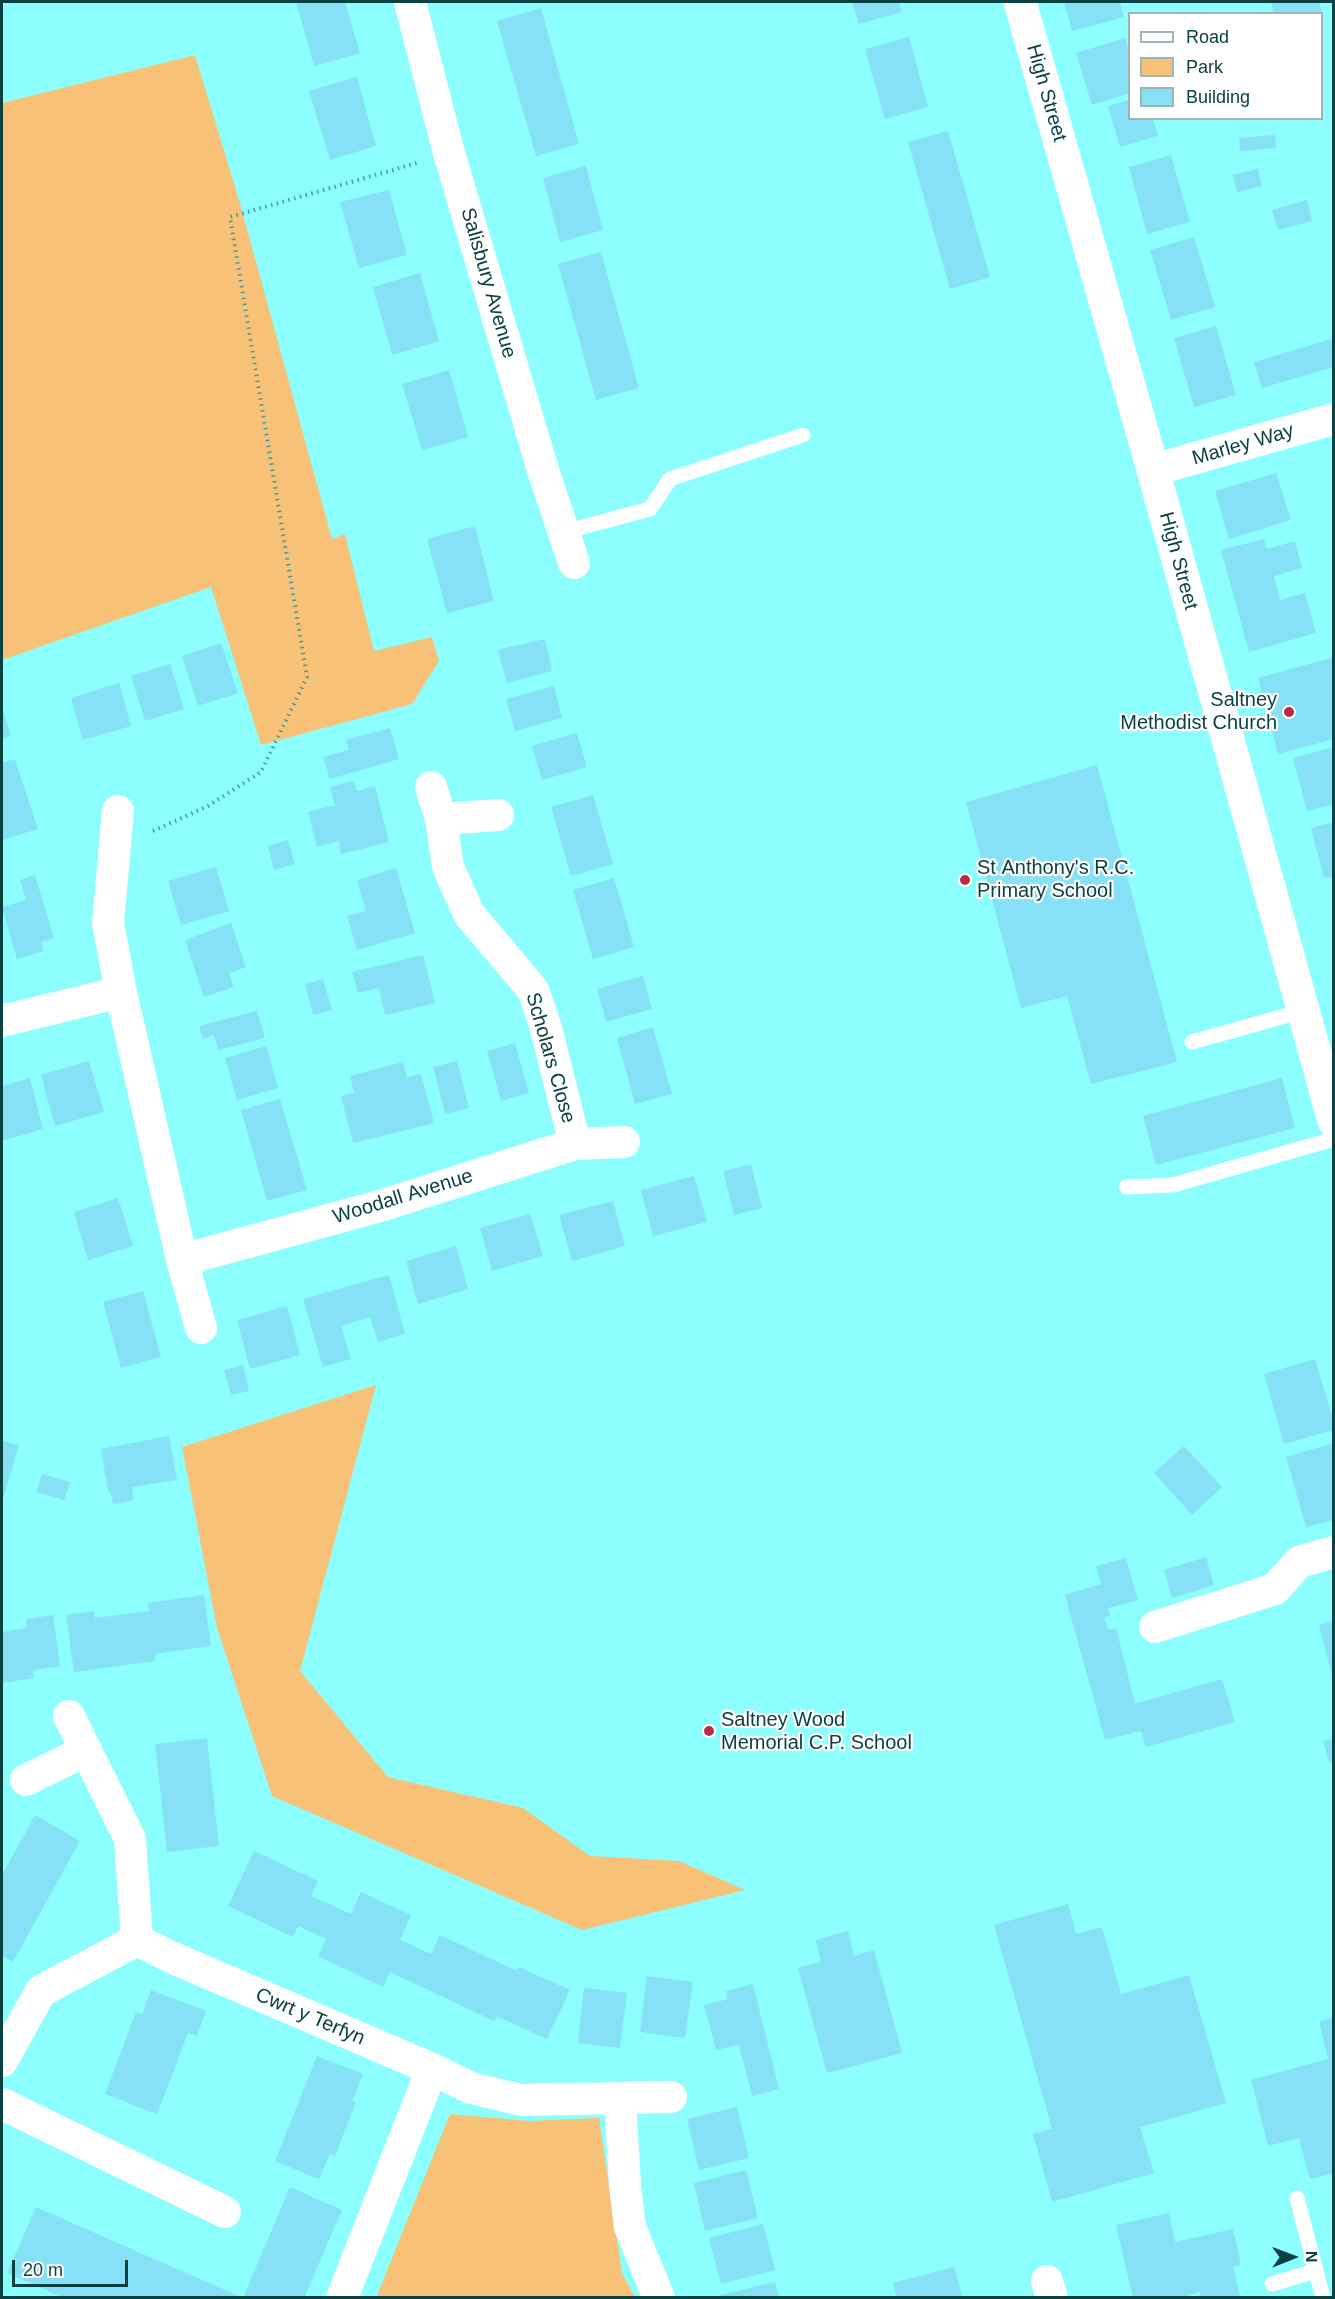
<!DOCTYPE html>
<html>
<head>
<meta charset="utf-8">
<style>
  body { margin:0 }
  #map { position:relative; width:1335px; height:2299px; overflow:hidden; background:#8cfefe; font-family:Arial,sans-serif }
  canvas { display:block }
  .frame { position:absolute; inset:0; border:3px solid #0c4141; pointer-events:none }
  .legend { position:absolute; left:1128px; top:12px; width:195px; height:108px; box-sizing:border-box; background:#fff; border:2px solid #9eb3b3; margin:0; padding:8px 10px; list-style:none; font-size:18px; color:#0c4141 }
  .legend li { display:flex; align-items:center; gap:12px; height:30px }
  .legend b { width:30px; border:2px solid #9eb3b3 }
  .north { position:absolute; left:1263px; top:2227px; width:60px; height:60px; -webkit-text-stroke:4px #fff; paint-order:stroke; rotate:89deg; font-size:16px; font-weight:700; line-height:24px; text-align:center; color:#0c4141 }
  .north::after { content:''; display:block; margin:auto; width:21px; height:27px; background:#0c4141; clip-path:polygon(50% 0,100% 100%,50% 72%,0 100%) }
  .scale { position:absolute; left:12px; top:2260px; width:116px; height:27px; box-sizing:border-box; border:3px solid #0c4141; border-top:0; padding-left:8px; font-size:18px; line-height:21px; white-space:nowrap; color:#0c4141; -webkit-text-stroke:4px #fff; paint-order:stroke }
</style>
</head>
<body>
<div id="map">
<canvas width="1335" height="2299"></canvas>
<div class="frame"></div>
<ul class="legend">
<li><b style="height:8px;background:#fff"></b>Road</li>
<li><b style="height:16px;background:#f7c277"></b>Park</li>
<li><b style="height:16px;background:#86e0f6"></b>Building</li>
</ul>
<div class="north">N</div>
<div class="scale">20 m</div>
</div>
<script>
const c = document.querySelector('canvas').getContext('2d');
c.lineJoin = 'round';
function fill(path, color) { c.fillStyle = color; c.fill(path, 'evenodd'); }
const poly = rows => new Path2D(rows.map(r => 'M' + r).join(''));
function trace(path, color, width, dash) { c.strokeStyle = color; c.lineWidth = width; c.lineCap = dash ? 'butt' : 'round'; c.setLineDash(dash || []); c.stroke(path); }
function label(font, color, halo, rows, align = 'center') {
  c.font = font + ' Arial,sans-serif'; c.lineWidth = 4.5; c.setLineDash([]); c.textBaseline = 'middle'; c.strokeStyle = halo; c.fillStyle = color; for (const [text, x, y, turn = 0] of rows) {
    c.save(); c.translate(x, y); c.rotate((+turn || 0) * Math.PI / 180); c.textAlign = isNaN(turn) ? turn : align; if (halo) c.strokeText(text, 0, 0); c.fillText(text, 0, 0); c.restore();
  }
}
fill(poly([
  [195,55,239,200,332,539,345,534,374,651,432,637,439,661,412,704,261,745,211,587,2,660,2,103],
  [376,1385,300,1671,388,1777,523,1808,590,1856,679,1861,745,1890,582,1930,272,1796,217,1628,182,1447],
  [450,2114,529,2121,599,2118,622,2273,635,2297,376,2298]
]), '#f7c277');
fill(poly([
  [296,2,345,2,360,53,314,66],
  [852,2,899,2,902,12,859,24],
  [1064,2,1120,2,1124,17,1072,31],
  [1271,2,1319,2,1322,11,1313,14,1274,14],
  [541,8,579,144,536,156,497,21],
  [909,37,928,107,885,119,865,49],
  [1125,38,1130,53,1130,93,1092,105,1076,53],
  [357,77,376,146,330,160,309,91],
  [1130,100,1130,118,1153,118,1158,136,1120,147,1108,106],
  [948,131,990,277,950,289,908,142],
  [1275,135,1276,148,1240,151,1239,138],
  [1171,155,1190,222,1147,234,1129,167],
  [586,166,603,230,560,242,543,178],
  [1258,169,1262,186,1237,192,1233,175],
  [389,190,407,255,359,268,340,202],
  [1307,200,1312,221,1278,230,1272,210],
  [1194,237,1215,307,1171,320,1150,250],
  [601,252,639,388,596,400,558,264],
  [420,273,439,341,392,355,373,287],
  [1216,326,1236,395,1194,407,1174,338],
  [1332,339,1334,367,1262,388,1254,362],
  [449,370,468,437,422,450,402,384],
  [1276,473,1291,520,1229,539,1215,491],
  [475,526,494,601,447,613,427,539],
  [1264,539,1267,549,1295,541,1302,568,1274,576,1280,600,1305,593,1316,633,1249,652,1221,550],
  [545,639,552,671,507,683,498,650],
  [221,643,238,693,198,706,182,656],
  [1334,657,1334,739,1278,754,1258,678],
  [170,664,184,709,145,721,131,676],
  [119,683,131,726,83,740,71,698],
  [554,686,562,718,515,731,506,699],
  [2,706,11,736,2,739],
  [390,728,399,759,330,779,323,757,349,750,346,740],
  [577,733,587,767,542,780,532,746],
  [1334,747,1334,804,1307,811,1293,758],
  [15,759,38,829,2,840,2,763],
  [1097,765,1177,1062,1091,1084,1067,996,1021,1008,966,802],
  [354,781,357,791,375,786,389,842,341,854,339,841,317,847,308,812,335,805,330,787],
  [593,795,613,864,571,876,551,807],
  [1334,822,1334,876,1324,878,1311,828],
  [288,840,295,864,274,870,268,846],
  [216,867,229,911,181,925,168,881],
  [396,868,415,933,357,950,347,916,366,911,357,880],
  [35,875,54,938,41,942,44,951,17,959,2,907,26,900,20,880],
  [614,878,634,947,593,959,573,890],
  [231,923,246,967,229,973,234,987,204,997,185,940],
  [423,955,435,1003,385,1015,379,988,358,993,352,972],
  [643,976,652,1009,606,1022,597,989],
  [323,979,332,1010,313,1015,305,984],
  [257,1011,265,1038,218,1050,214,1035,203,1039,199,1026],
  [653,1027,672,1094,635,1104,617,1038],
  [515,1043,529,1093,501,1101,487,1051],
  [266,1046,278,1088,237,1100,225,1058],
  [89,1061,104,1112,55,1126,41,1075],
  [457,1061,469,1108,445,1114,433,1067],
  [403,1062,407,1077,421,1074,434,1123,353,1143,341,1096,354,1093,350,1076],
  [30,1078,43,1129,2,1141,2,1086],
  [1282,1078,1295,1128,1156,1165,1143,1116],
  [280,1099,307,1190,267,1201,241,1110],
  [751,1164,762,1208,734,1215,723,1171],
  [694,1176,707,1222,653,1236,641,1190],
  [118,1198,133,1246,88,1260,74,1212],
  [613,1201,625,1246,572,1261,559,1215],
  [530,1214,543,1256,492,1271,480,1228],
  [456,1246,468,1289,418,1304,406,1261],
  [389,1275,405,1334,378,1342,370,1317,341,1326,351,1359,323,1367,303,1299],
  [143,1291,161,1357,121,1368,103,1302],
  [287,1306,300,1355,250,1369,237,1320],
  [1315,1359,1334,1423,1334,1430,1284,1444,1264,1374],
  [243,1365,249,1391,231,1395,224,1370],
  [169,1436,177,1480,132,1487,134,1500,113,1504,110,1491,108,1491,101,1449],
  [2,1441,19,1445,2,1503],
  [1334,1443,1334,1520,1306,1527,1286,1457],
  [1184,1446,1222,1487,1192,1515,1154,1473],
  [42,1474,70,1482,64,1500,36,1492],
  [1206,1557,1214,1585,1172,1598,1164,1570],
  [1126,1558,1138,1600,1108,1608,1110,1616,1104,1617,1108,1630,1116,1628,1135,1704,1222,1679,1235,1722,1146,1747,1141,1731,1105,1740,1065,1595,1101,1584,1096,1566],
  [204,1595,211,1646,155,1654,155,1661,74,1672,66,1615,94,1611,95,1618,149,1611,148,1603],
  [53,1615,60,1666,33,1670,34,1678,2,1683,2,1632,27,1628,26,1619],
  [1334,1621,1334,1680,1333,1680,1319,1625],
  [207,1738,219,1846,167,1852,155,1744],
  [1334,1739,1334,1761,1329,1763,1323,1741],
  [35,1815,80,1841,13,1962,2,1955,2,1875],
  [254,1851,318,1881,311,1896,351,1914,361,1892,411,1915,400,1940,431,1954,440,1935,517,1971,519,1967,570,1990,547,2039,496,2016,494,2021,390,1972,383,1987,318,1956,326,1939,298,1926,293,1937,228,1906],
  [1068,1904,1076,1934,1102,1927,1121,1994,1189,1975,1226,2103,1140,2127,1154,2173,1052,2202,1033,2134,1052,2129,994,1925],
  [848,1931,854,1956,874,1950,902,2053,827,2073,798,1968,821,1962,816,1940],
  [647,1976,693,1982,685,2038,640,2032],
  [753,1984,779,2089,752,2096,739,2045,716,2050,704,2005,728,1999,726,1991],
  [584,1988,627,1993,620,2048,578,2043],
  [151,1990,206,2011,197,2036,188,2033,157,2114,105,2094,136,2012,142,2015],
  [1334,2018,1334,2173,1310,2179,1299,2138,1268,2146,1251,2080,1328,2059,1319,2022],
  [317,2056,363,2074,352,2101,356,2102,335,2156,330,2153,319,2179,275,2161],
  [737,2107,749,2158,699,2170,687,2119],
  [746,2170,758,2218,705,2231,694,2183],
  [290,2187,342,2210,304,2298,243,2298],
  [36,2207,243,2298,64,2298,7,2273],
  [1169,2213,1175,2242,1233,2229,1241,2265,1233,2267,1240,2296,1201,2298,1200,2292,1189,2295,1190,2298,1133,2298,1116,2225],
  [763,2224,775,2270,721,2284,709,2238],
  [954,2267,963,2298,897,2298,893,2283],
  [775,2282,779,2298,722,2298,721,2295]
]), '#86e0f6');
trace(poly([
  [153,831,208,806,261,772,307,677,230,217,417,163]
]), '#499b9b', 4, [1.5, 4.5]);
trace(poly([
  [564,532,650,509,670,479,803,435],
  [1192,1042,1303,1011],
  [1126,1187,1173,1185,1334,1139],
  [1297,2198,1323,2298],
  [1272,2284,1316,2271]
]), '#fff', 15);
trace(poly([
  [410,2,449,153,542,467,574,563],
  [1153,470,1334,419],
  [431,787,441,819,448,867,469,914,533,990,546,1028,575,1144],
  [118,811,108,923,121,992],
  [441,819,498,815],
  [2,1021,121,992,182,1260,380,1206,575,1144,624,1142],
  [182,1260,201,1328],
  [1155,1627,1275,1589,1299,1562,1334,1552],
  [69,1716,130,1839,137,1940],
  [26,1780,85,1751],
  [2,2061,41,1991,137,1940,171,1957,432,2069,342,2298],
  [432,2069,471,2088,521,2100,671,2097],
  [620,2099,625,2185,630,2227,659,2298],
  [2,2104,225,2212],
  [1047,2281,1052,2298]
]), '#fff', 32);
trace(poly([
  [1020,2,1153,470,1334,1121]
]), '#fff', 33);
for (const [x, y, r, color] of [
  [1289,712,6,"#bb2a47"],
  [965,880,6,"#bb2a47"],
  [709,1731,6,"#bb2a47"]
]) { const dot = new Path2D(); dot.arc(x, y, r, 0, 2 * Math.PI); c.fillStyle = color; c.fill(dot); trace(dot, '#fff', 2); }
label('20px', '#0c4141', '#fff', [
  ["High Street",1046,93,74],
  ["Salisbury Avenue",488,283,74],
  ["Marley Way",1243,445,-16],
  ["High Street",1178,561,75],
  ["Scholars Close",550,1058,74],
  ["Woodall Avenue",403,1197,-17],
  ["Cwrt y Terfyn",310,2017,23]
]);
label('20px', '#0c4141', '#fff', [
  ["Saltney",1277,700,"right"],
  ["Methodist Church",1277,723,"right"],
  ["St Anthony's R.C.",977,868],
  ["Primary School",977,891],
  ["Saltney Wood",721,1720],
  ["Memorial C.P. School",721,1743]
], 'left');
</script>
</body>
</html>
